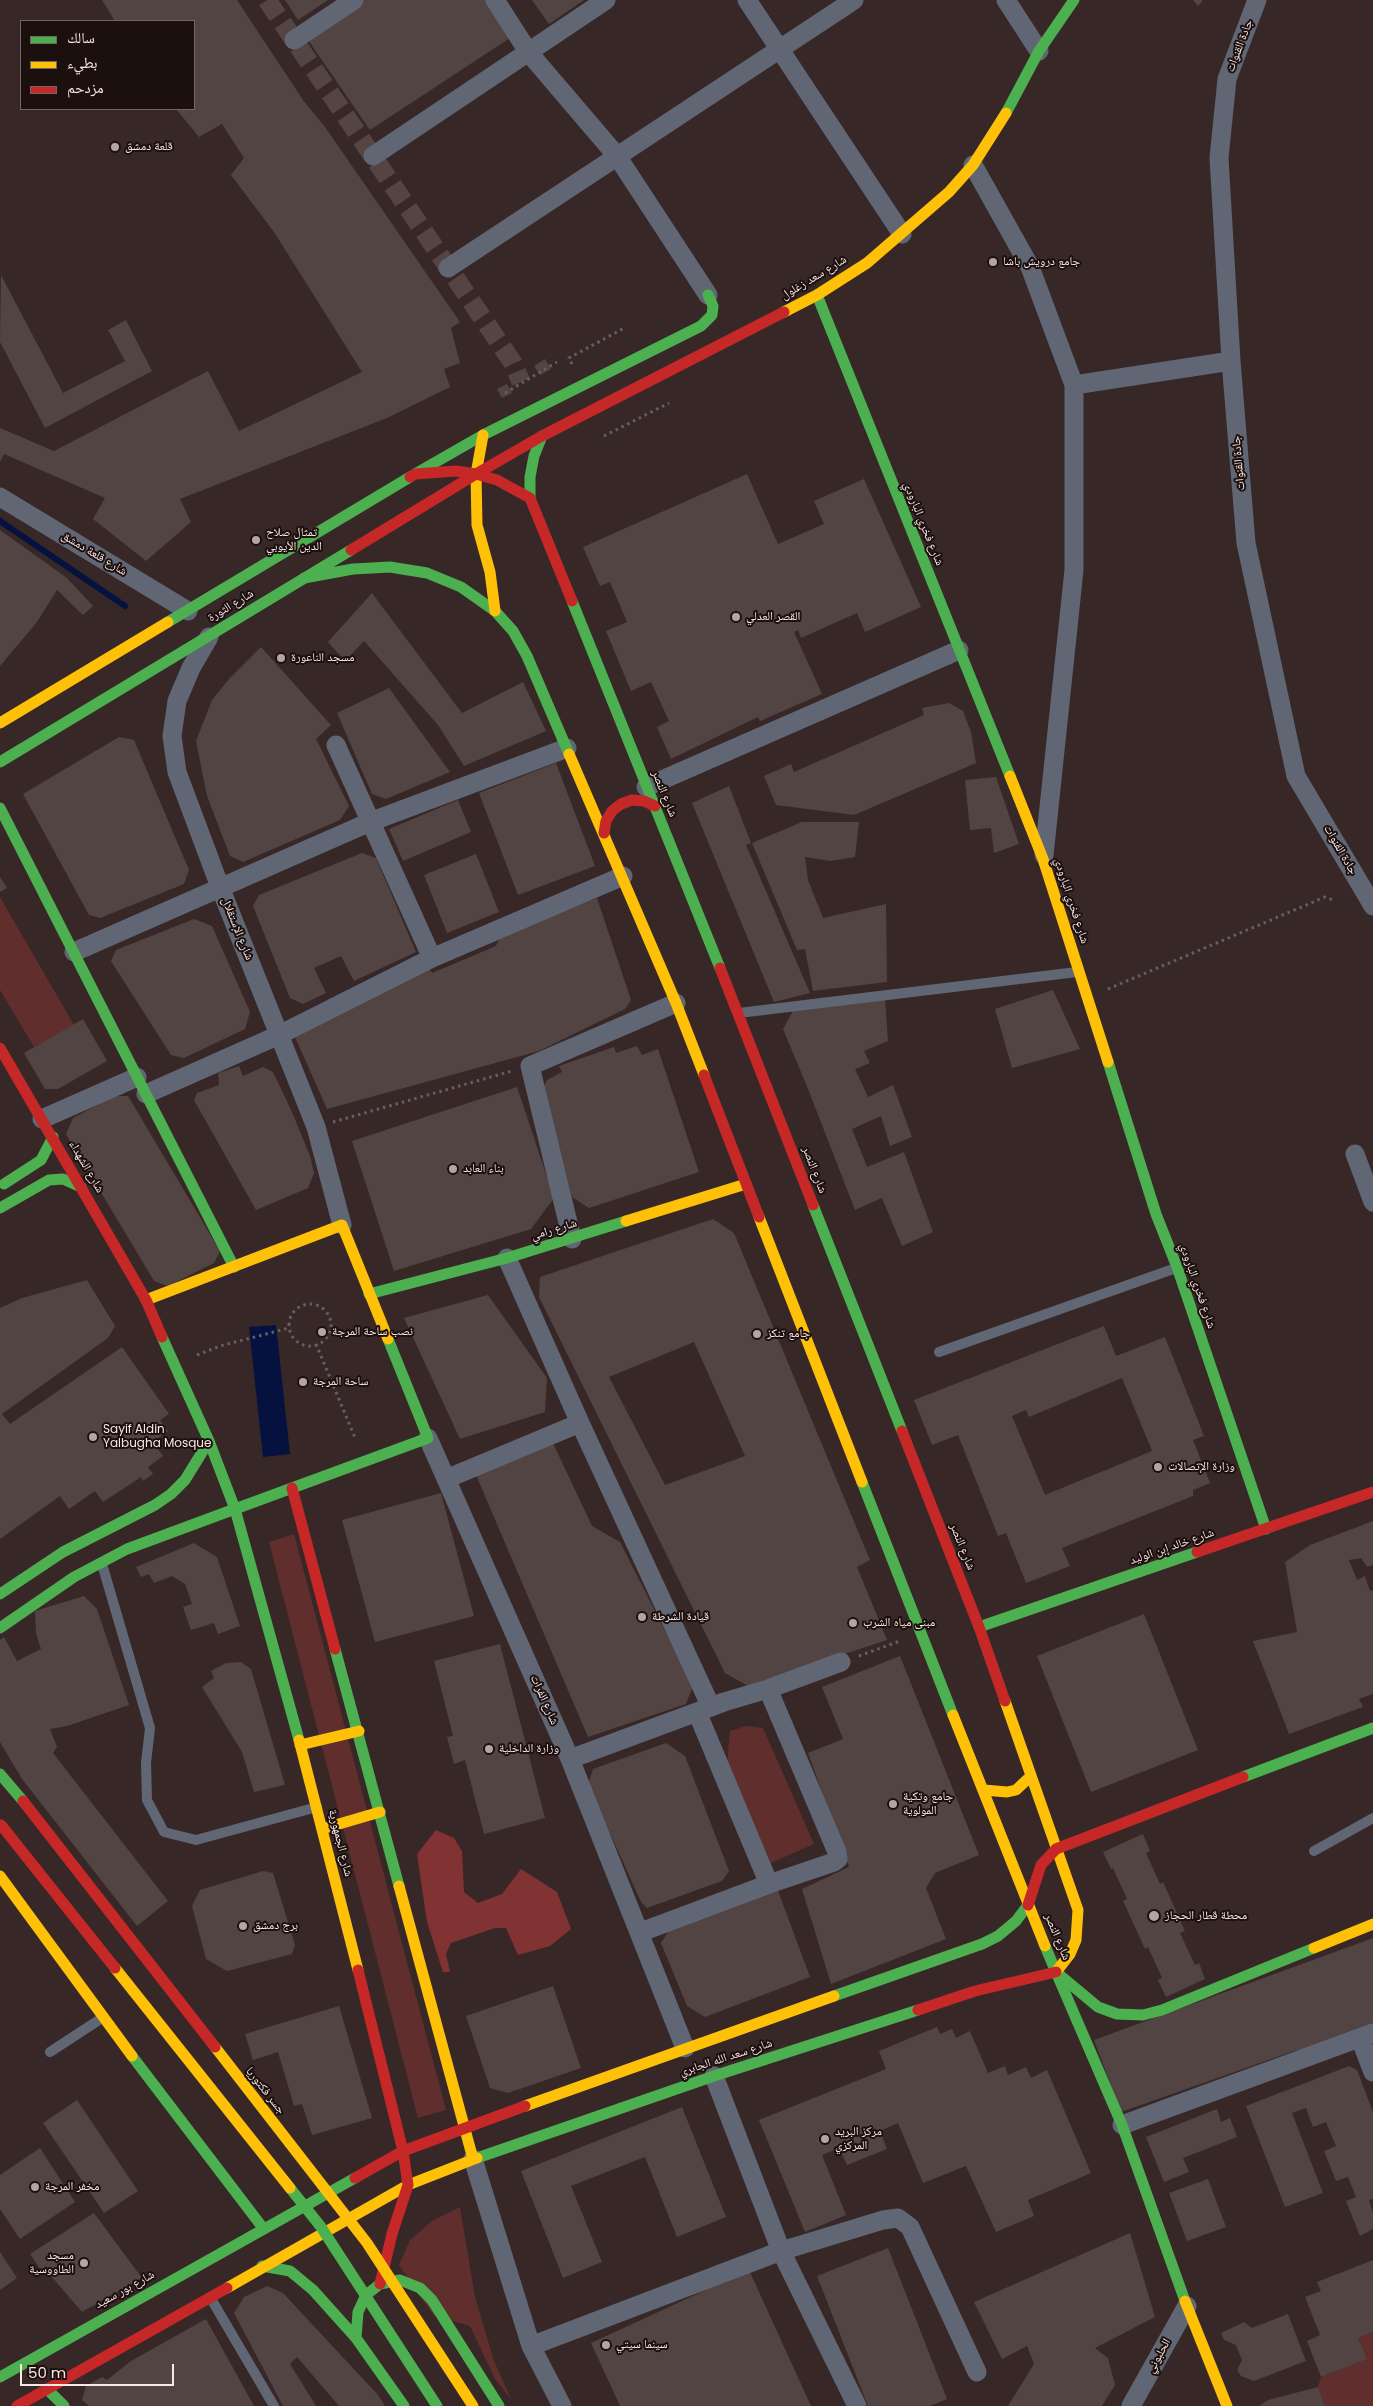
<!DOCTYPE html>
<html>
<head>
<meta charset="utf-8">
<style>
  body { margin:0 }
  #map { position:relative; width:1373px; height:2406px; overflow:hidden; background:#372827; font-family:Poppins,"Noto Naskh Arabic",sans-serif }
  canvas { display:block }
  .legend { position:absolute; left:20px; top:20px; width:175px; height:90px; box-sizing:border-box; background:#1c100f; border:1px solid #756665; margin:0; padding:6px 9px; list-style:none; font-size:15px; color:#fae7e5 }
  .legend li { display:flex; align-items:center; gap:10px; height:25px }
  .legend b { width:25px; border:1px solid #756665 }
  .scale { position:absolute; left:20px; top:2364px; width:154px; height:22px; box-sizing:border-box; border:2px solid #fae7e5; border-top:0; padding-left:6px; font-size:15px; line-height:18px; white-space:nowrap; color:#fae7e5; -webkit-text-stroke:4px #1c100f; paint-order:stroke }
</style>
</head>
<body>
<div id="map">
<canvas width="1373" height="2406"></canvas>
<ul class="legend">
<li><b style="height:6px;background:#4caf50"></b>سالك</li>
<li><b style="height:6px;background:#ffc107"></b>بطيء</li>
<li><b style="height:6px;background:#c62828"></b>مزدحم</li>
</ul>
<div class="scale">50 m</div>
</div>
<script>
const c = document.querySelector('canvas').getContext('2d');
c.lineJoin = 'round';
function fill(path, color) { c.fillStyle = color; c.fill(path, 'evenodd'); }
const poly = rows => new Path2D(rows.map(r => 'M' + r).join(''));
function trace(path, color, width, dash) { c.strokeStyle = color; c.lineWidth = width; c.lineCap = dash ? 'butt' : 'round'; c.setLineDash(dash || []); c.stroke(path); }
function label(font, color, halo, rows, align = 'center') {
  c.font = font + ' Poppins,"Noto Naskh Arabic",sans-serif'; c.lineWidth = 4; c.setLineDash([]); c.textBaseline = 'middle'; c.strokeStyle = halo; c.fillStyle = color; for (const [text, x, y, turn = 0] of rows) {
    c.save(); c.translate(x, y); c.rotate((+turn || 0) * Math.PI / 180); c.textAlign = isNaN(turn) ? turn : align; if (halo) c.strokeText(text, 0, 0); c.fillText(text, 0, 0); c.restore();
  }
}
fill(poly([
  [0,897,74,1025,34,1047,0,990],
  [294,1534,446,2110,418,2118,269,1542],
  [746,1726,763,1728,814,1844,771,1863,727,1764,730,1731],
  [460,2207,475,2297,494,2361,512,2401,495,2379,470,2326,434,2316,399,2265,410,2240,432,2221],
  [1373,2332,1373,2406,1325,2406,1318,2387,1321,2377,1366,2359,1358,2338]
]), '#5f2e2d');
fill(poly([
  [436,1830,454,1838,462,1851,464,1892,478,1903,502,1894,521,1869,557,1892,571,1929,550,1946,518,1955,506,1928,495,1928,451,1943,446,1954,450,1972,443,1972,427,1922,417,1854]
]), '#813232');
fill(poly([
  [276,1325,290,1454,263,1457,249,1327]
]), '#05123f');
trace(poly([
  [0,521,125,606]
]), '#05123f', 6);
fill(poly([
  [102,0,237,0,303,100,325,127,460,322,451,328,460,363,444,369,450,387,387,418,180,499,191,522,146,561,93,519,105,498,4,454,0,462,0,428,54,451,208,371,239,431,362,372,274,232,231,175,244,158,222,124,199,137,176,109,194,109,194,21,115,21],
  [285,0,328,0,298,20],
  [362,0,489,0,513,36,370,130,308,40],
  [532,0,584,0,549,24],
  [1193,0,1203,0,1198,6],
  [1,275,63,393,125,361,108,330,126,320,152,371,45,428,0,342],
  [545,359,551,369,540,375,534,366],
  [507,384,512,393,502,398,497,389],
  [747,474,778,544,824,524,814,501,864,479,921,607,865,632,857,613,801,638,798,630,794,632,822,694,760,721,758,717,671,759,657,727,669,721,651,682,631,691,606,631,627,622,610,582,600,586,583,547],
  [0,530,67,578,93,606,83,615,57,590,37,622,0,666],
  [372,593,462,713,523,682,546,731,464,766,438,725,364,641,345,661,328,642],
  [261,647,331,725,316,739,349,806,340,820,243,862,230,856,207,796,196,741,212,700,229,679],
  [389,688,450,772,386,799,372,794,337,713],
  [949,703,963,711,971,732,976,763,854,815,776,805,764,776,791,764,794,772,924,715,922,708],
  [119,737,134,740,189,870,184,884,100,918,89,915,23,794],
  [556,763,595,866,518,895,479,793],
  [996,777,1019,844,994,853,991,828,970,830,965,780],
  [729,786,751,843,746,845,810,993,774,1002,692,803],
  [458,800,471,832,403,861,389,829],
  [802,822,859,822,855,857,831,861,805,857,808,880,823,918,886,904,887,982,813,991,805,949,797,950,752,843],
  [362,853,376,858,416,952,354,981,341,956,314,968,326,993,303,1004,290,998,253,906,259,895],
  [476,854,499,912,447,933,424,875],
  [0,877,7,888,0,892],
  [597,898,631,1000,625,1009,539,1051,327,1109,295,1037,428,966,432,973,496,946,501,934],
  [194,919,212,926,250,1012,245,1029,184,1058,171,1055,111,961,116,950],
  [1053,990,1080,1049,1012,1068,995,1009],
  [885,999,888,1041,864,1051,870,1063,855,1069,868,1097,893,1085,912,1137,890,1146,881,1116,852,1129,867,1167,904,1152,933,1232,902,1246,882,1198,855,1210,808,1089,783,1029,794,1009],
  [83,1019,107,1061,58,1089,45,1089,24,1053],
  [637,1046,642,1055,658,1049,699,1172,589,1208,572,1197,542,1091,547,1080,562,1072,559,1066,614,1047,616,1053],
  [239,1066,243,1076,263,1067,273,1072,292,1112,310,1156,314,1173,308,1188,256,1210,194,1100,197,1093,219,1085,218,1073],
  [517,1087,554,1198,531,1229,394,1271,352,1141],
  [114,1096,128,1096,220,1251,214,1263,168,1286,154,1281,66,1134,73,1118],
  [713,1219,734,1233,870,1560,857,1567,887,1640,748,1686,725,1673,539,1297,540,1277],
  [694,1342,745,1456,665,1485,609,1377],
  [87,1280,115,1326,108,1338,2,1414,10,1424,122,1347,169,1414,160,1420,168,1431,153,1442,163,1456,148,1467,153,1474,143,1481,141,1477,103,1502,95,1491,69,1509,60,1496,0,1539,0,1308,22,1298],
  [488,1295,547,1378,545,1412,460,1439,404,1318],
  [1104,1326,1116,1356,1165,1337,1204,1436,1193,1440,1210,1483,1193,1490,1193,1496,1062,1548,1070,1566,1026,1583,1006,1533,998,1536,958,1435,932,1445,914,1400],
  [1122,1378,1152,1451,1045,1495,1012,1416,1026,1410,1029,1417],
  [552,1441,592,1526,620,1542,693,1686,686,1704,588,1737,476,1475],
  [441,1493,474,1616,375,1642,342,1520],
  [1373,1521,1373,1565,1367,1567,1361,1558,1349,1560,1357,1580,1365,1576,1370,1591,1373,1590,1373,1694,1359,1699,1363,1707,1289,1734,1253,1641,1297,1632,1285,1562,1310,1545],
  [194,1543,217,1557,240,1626,218,1634,214,1623,191,1630,183,1607,192,1604,185,1584,172,1576,154,1583,149,1574,141,1577,136,1567],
  [84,1596,97,1609,129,1705,67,1726,50,1729,57,1747,53,1753,168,1901,137,1926,22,1779,0,1742,0,1640,4,1637,17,1661,41,1649,36,1633,35,1611],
  [1144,1614,1198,1750,1091,1792,1037,1656],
  [500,1644,545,1818,484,1834,465,1760,454,1764,447,1737,453,1736,434,1661],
  [900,1656,979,1855,935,1873,926,1888,946,1939,831,1984,802,1889,849,1867,808,1753,843,1739,822,1687],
  [241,1662,251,1669,285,1785,254,1792,242,1752,202,1687,214,1678,211,1671,226,1663],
  [666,1743,685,1756,729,1871,722,1881,647,1908,641,1902,588,1784,593,1769],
  [1143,1834,1150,1851,1146,1853,1160,1884,1163,1882,1185,1931,1180,1933,1195,1965,1199,1963,1205,1979,1166,1997,1158,1980,1162,1978,1148,1947,1145,1949,1123,1901,1127,1899,1113,1868,1111,1869,1103,1852],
  [263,1871,273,1873,295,1945,292,1954,227,1971,206,1959,192,1906,200,1890],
  [777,1888,810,1977,705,2017,687,2006,661,1943,671,1927],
  [1373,1938,1373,2025,1302,2054,1297,2050,1121,2112,1094,2040],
  [553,1986,581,2068,508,2093,490,2088,466,2016],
  [339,2006,372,2118,312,2135,302,2104,294,2106,278,2052,253,2060,245,2034],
  [937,2027,940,2034,952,2029,956,2038,970,2031,988,2073,1005,2066,1008,2075,1026,2067,1031,2078,1047,2070,1091,2173,1028,2200,1034,2216,996,2232,966,2166,923,2183,898,2123,880,2131,887,2149,847,2165,839,2148,822,2155,846,2215,805,2232,759,2120,886,2069,879,2051],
  [1349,2066,1357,2070,1373,2112,1373,2199,1369,2200,1373,2213,1373,2229,1360,2236,1346,2201,1356,2197,1348,2177,1336,2181,1324,2151,1336,2146,1326,2122,1313,2127,1306,2108,1292,2113,1323,2193,1285,2207,1246,2106],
  [77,2100,138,2191,104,2213,43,2123],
  [682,2107,726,2217,677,2237,645,2157,571,2186,602,2262,563,2278,521,2171],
  [1217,2109,1221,2122,1230,2118,1237,2137,1183,2158,1189,2172,1164,2182,1146,2137],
  [40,2148,75,2202,20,2239,0,2209,0,2175],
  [1208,2179,1226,2227,1187,2241,1169,2193],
  [94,2213,142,2278,82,2312,51,2276,43,2273,30,2254],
  [1130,2233,1155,2317,1095,2348,1108,2358,1115,2385,1102,2406,1008,2406,1034,2364,1027,2346,1002,2359,974,2302],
  [888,2248,947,2399,930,2406,868,2406,817,2276],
  [0,2252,17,2278,0,2290],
  [1373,2260,1373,2332,1358,2338,1367,2359,1321,2377,1307,2341,1320,2335,1305,2297,1321,2291,1317,2282],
  [749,2270,811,2406,620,2406,591,2343],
  [267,2286,283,2293,378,2395,385,2406,339,2406,297,2357,290,2364,316,2406,283,2406,234,2313,244,2297],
  [1288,2314,1306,2361,1254,2381,1241,2376,1237,2370,1242,2360,1236,2345,1224,2340,1221,2333,1244,2322,1252,2328],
  [206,2319,254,2406,89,2406,82,2400,86,2386,102,2377,107,2380,131,2361],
  [1318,2387,1325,2406,1259,2406,1268,2400]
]), '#514443');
trace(poly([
  [267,0,513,363,521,382]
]), '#544544', 19, [19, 9]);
trace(poly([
  [572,364,569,358,626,327],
  [505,393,557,362],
  [604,436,669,403],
  [1108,989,1325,897,1333,900],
  [333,1122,512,1071],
  '289 1325a21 21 0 1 1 42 0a21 21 0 1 1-42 0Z',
  [316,1344,356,1440],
  [197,1355,220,1346,289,1328],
  [859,1656,900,1641]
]), '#626068', 3, [2.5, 4]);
trace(poly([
  [739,1013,1077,972],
  [939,1352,1176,1268],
  [102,1564,150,1728,146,1763,147,1800,164,1832,196,1840,317,1807],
  [1314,1851,1373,1818],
  [50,2052,102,2018],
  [210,2297,274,2406]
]), '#606674', 10);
trace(poly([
  [495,0,529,53,617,156,708,295],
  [747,0,902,234],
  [1006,0,1039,51],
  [1257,0,1227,79,1219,158,1231,361,1246,543,1296,776,1373,906],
  [294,40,354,0],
  [373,156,606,0],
  [973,165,1030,267,1074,385,1074,570,1044,855],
  [448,268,854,0],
  [1074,385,1231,361],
  [0,497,188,611],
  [209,637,191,668,177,701,172,736,177,772,220,887,316,1127,342,1225],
  [336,745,432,958],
  [646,787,959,650],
  [74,952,370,822,567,748],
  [146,1094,279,1035,432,958,623,876],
  [42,1119,137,1077],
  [1355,1154,1373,1202],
  [572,1239,530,1066,676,1003],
  [580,1423,711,1707],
  [428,1438,570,1759,685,2048],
  [446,1479,580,1423,507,1258],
  [697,1712,769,1884],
  [570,1759,724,1702,768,1689,841,1662],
  [641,1932,769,1884,834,1862,838,1859,837,1852,768,1689],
  [1360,2038,1373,2072],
  [714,2076,781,2251,857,2406],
  [1122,2125,1373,2033],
  [473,2159,531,2346,562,2406],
  [531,2346,781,2251,883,2220,898,2218,910,2227,977,2372],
  [1131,2406,1187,2306]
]), '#606674', 19);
trace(poly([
  [1006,113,1039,51,1074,0],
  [817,295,1010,776],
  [415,474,483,435,701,326,712,315,713,306,708,295],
  [530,498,530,477,534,456,542,436],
  [304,578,353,569,390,567,427,573,461,587,495,611,513,631,527,656,569,754],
  [572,601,720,968],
  [168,622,410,477],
  [0,762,351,550],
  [0,808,234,1267],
  [1108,1062,1156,1214,1177,1267,1266,1529],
  [4,1184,41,1160,53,1137],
  [813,1205,902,1431],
  [0,1208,49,1180,63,1179,81,1187],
  [369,1294,507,1258,626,1221],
  [162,1337,209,1441,235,1509,428,1438,388,1339],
  [862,1482,953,1715],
  [0,1594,63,1552,155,1505,171,1494,185,1480,209,1441],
  [979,1627,1197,1552],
  [0,1628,74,1577,127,1549,235,1509,299,1740],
  [335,1649,399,1886],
  [0,1774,23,1801],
  [1243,1777,1373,1728],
  [1045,1946,1056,1972,1098,2007,1117,2014,1143,2015,1162,2010,1314,1948],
  [1056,1972,1122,2125,1185,2301],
  [834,1996,982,1944,998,1936,1016,1921,1028,1905],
  [132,2056,263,2228],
  [477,2158,714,2076,918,2010],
  [262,2266,290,2271,313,2290,356,2338,404,2406],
  [356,2338,358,2312,366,2295,380,2284,400,2280,420,2288,432,2300,499,2406],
  [0,2377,355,2178],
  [47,2389,64,2406]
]), '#4caf50', 11);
trace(poly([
  [784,312,817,295,867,263,949,192,973,165,1006,113],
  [483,435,476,474,477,525,490,572,495,611],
  [0,723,168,622],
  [569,754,676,1003,704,1075],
  [1010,776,1043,859,1108,1062],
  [759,1217,862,1482],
  [626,1221,746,1184],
  [146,1300,342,1225,388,1339],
  [1005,1701,1078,1910,1076,1940,1070,1954,1056,1972],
  [953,1715,1045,1946],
  [299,1740,358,1970],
  [300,1745,359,1731],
  [984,1790,1007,1792,1016,1790,1031,1776],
  [322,1829,380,1812],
  [0,1876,132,2056],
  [399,1886,473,2159],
  [1314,1948,1373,1924],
  [525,2106,834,1996],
  [227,2288,408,2185,477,2158],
  [1185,2301,1227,2406]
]), '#ffc107', 11);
trace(poly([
  [476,474,542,436,784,312],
  [410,477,415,474,456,471,476,474,497,480,530,498,572,601],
  [351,550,476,474],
  [604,833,606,821,612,811,621,804,632,800,644,801,655,806],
  [720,968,813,1205],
  [0,1048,146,1300,162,1337],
  [704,1075,759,1217],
  [902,1431,979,1627,1005,1701],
  [292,1488,335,1649],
  [1197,1552,1373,1492],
  [1028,1905,1041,1865,1056,1849,1243,1777],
  [358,1970,403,2151,408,2185,392,2234,380,2284],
  [918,2010,975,1991,1056,1972],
  [355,2178,403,2151,525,2106],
  [17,2406,227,2288]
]), '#c62828', 11);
trace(poly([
  [290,2188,321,2227,437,2406]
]), '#4caf50', 11);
trace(poly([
  [115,1968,290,2188],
  [215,2047,367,2243,473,2406]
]), '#ffc107', 11);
trace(poly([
  [23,1801,215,2047],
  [1,1825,115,1968]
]), '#c62828', 11);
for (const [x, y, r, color] of [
  [115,147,5,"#b6a4a2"],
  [993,262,5,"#b6a4a2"],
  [256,540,5,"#b6a4a2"],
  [736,617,5,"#b6a4a2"],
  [281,658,5,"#b6a4a2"],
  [453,1169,5,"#b6a4a2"],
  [322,1332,5,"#b6a4a2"],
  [757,1334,5,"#b6a4a2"],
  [303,1382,5,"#b6a4a2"],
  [93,1437,5,"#b6a4a2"],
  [1158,1467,5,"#b6a4a2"],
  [642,1617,5,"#b6a4a2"],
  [853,1623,5,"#b6a4a2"],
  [489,1749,5,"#b6a4a2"],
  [893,1804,5,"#b6a4a2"],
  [1154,1916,6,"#b6a4a2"],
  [243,1926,5,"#b6a4a2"],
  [825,2139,5,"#b6a4a2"],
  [35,2187,5,"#b6a4a2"],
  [84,2263,5,"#b6a4a2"],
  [606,2345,5,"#b6a4a2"]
]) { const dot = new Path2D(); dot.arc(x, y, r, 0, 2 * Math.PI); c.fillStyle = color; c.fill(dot); trace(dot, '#1c100f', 2); }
label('12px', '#fae7e5', '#1c100f', [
  ["جادة القنوات",1240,46,-69],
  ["شارع سعد زغلول",814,278,-31],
  ["جادة القنوات",1239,463,-95],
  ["شارع فخري البارودي",923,524,68],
  ["شارع قلعة دمشق",94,554,31],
  ["شارع الثورة",231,606,-31],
  ["شارع النصر",664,794,68],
  ["جادة القنوات",1340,850,60],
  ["شارع فخري البارودي",1071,901,72],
  ["شارع الإستقلال",237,929,68],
  ["شارع الشهداء",86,1167,60],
  ["شارع النصر",814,1170,69],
  ["شارع رامي",554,1230,-17],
  ["شارع فخري البارودي",1197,1286,71],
  ["شارع النصر",962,1547,68],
  ["شارع خالد إبن الوليد",1172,1547,-19],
  ["شارع الفرات",544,1700,66],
  ["شارع الجمهورية",340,1843,76],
  ["شارع النصر",1057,1937,67],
  ["شارع سعد الله الجابري",726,2058,-18],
  ["جسر فكتوريا",265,2091,52],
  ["شارع بور سعيد",125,2290,-29],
  ["الحلبوني",1159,2356,-61]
]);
label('12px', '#fae7e5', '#1c100f', [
  ["قلعة دمشق",125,147],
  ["جامع درويش باشا",1003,262],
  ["تمثال صلاح",266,533],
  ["الدين الأيوبي",266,547],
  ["القصر العدلي",746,617],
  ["مسجد الناعورة",291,658],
  ["بناء العابد",463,1169],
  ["نصب ساحة المرجة",332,1332],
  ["جامع تنكز",767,1334],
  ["ساحة المرجة",313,1382],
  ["Sayif Aldin",103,1430],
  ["Yalbugha Mosque",103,1444],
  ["وزارة الإتصالات",1168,1467],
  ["قيادة الشرطة",652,1617],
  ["مبنى مياه الشرب",863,1623],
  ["وزارة الداخلية",499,1749],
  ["جامع وتكية",903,1797],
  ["المولوية",903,1811],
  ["محطة قطار الحجاز",1165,1916],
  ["برج دمشق",253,1926],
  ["مركز البريد",835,2132],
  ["المركزي",835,2146],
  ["مخفر المرجة",45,2187],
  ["مسجد",74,2256,"right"],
  ["الطاووسية",74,2270,"right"],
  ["سينما سيتي",616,2345]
], 'left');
</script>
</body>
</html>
